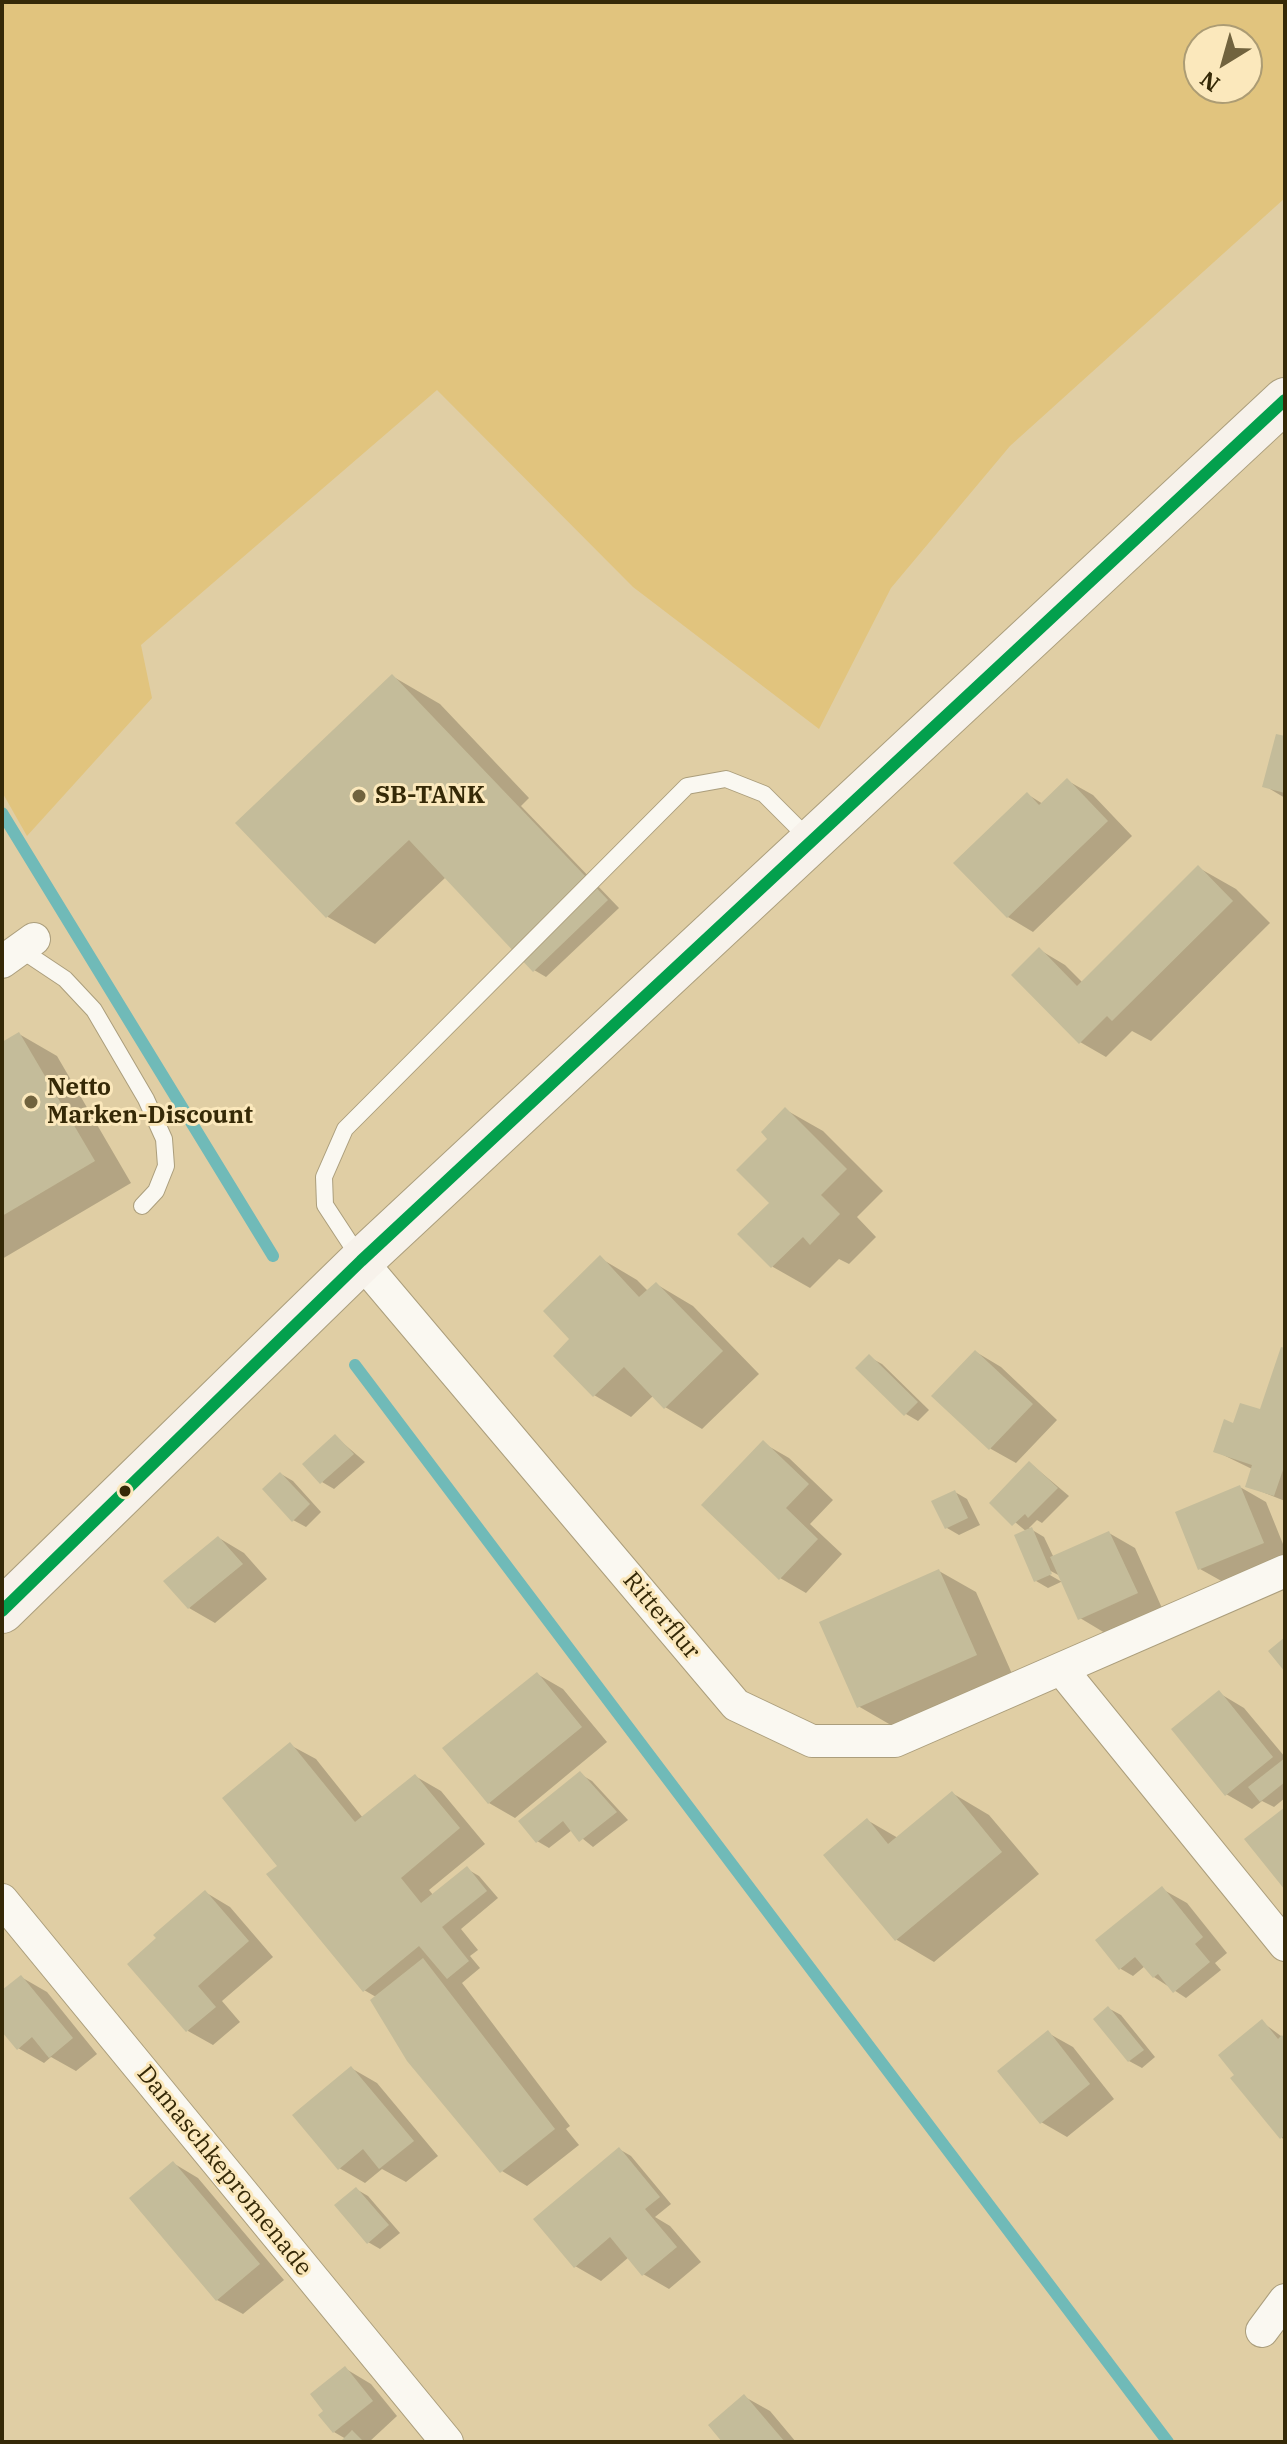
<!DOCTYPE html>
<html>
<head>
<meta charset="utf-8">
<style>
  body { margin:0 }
  #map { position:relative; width:1287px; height:2444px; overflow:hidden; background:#e0cea4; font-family:"IBM Plex Serif",serif }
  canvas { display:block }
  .frame { position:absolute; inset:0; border:4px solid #352907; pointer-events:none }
  .north { position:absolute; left:1183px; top:24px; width:80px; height:80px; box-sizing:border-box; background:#fbe8bc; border:2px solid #ac9c74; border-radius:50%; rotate:217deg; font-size:22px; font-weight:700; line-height:32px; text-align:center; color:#352907 }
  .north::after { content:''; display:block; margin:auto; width:28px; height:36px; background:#71633e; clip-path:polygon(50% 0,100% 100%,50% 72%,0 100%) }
</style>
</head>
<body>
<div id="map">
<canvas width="1287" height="2444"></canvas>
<div class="frame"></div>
<div class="north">N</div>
</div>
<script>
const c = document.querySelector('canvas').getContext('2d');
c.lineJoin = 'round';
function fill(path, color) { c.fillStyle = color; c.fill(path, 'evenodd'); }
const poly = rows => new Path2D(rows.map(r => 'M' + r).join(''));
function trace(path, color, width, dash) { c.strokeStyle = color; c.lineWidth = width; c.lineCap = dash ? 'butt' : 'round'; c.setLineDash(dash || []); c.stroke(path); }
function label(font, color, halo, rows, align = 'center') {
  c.font = font + ' "IBM Plex Serif",serif'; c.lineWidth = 6; c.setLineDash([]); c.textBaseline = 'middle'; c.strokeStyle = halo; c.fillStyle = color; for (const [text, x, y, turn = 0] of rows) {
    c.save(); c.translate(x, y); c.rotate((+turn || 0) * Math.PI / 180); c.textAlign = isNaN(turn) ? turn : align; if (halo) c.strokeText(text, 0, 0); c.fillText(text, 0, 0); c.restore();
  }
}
fill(poly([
  [2,2,1285,2,1285,198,1010,446,891,588,819,729,633,587,437,390,141,645,152,698,27,836,2,792],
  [1199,40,1247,40,1247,88,1199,88]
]), '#e1c47e');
fill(poly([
  [392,676,440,704,529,798,521,806,619,908,546,977,534,970,446,877,375,944,328,917,238,823],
  [1285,738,1285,798,1265,786],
  [1068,781,1093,795,1132,836,1033,932,1008,917,1027,794,1043,804],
  [1199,868,1236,889,1270,923,1151,1041,1132,1031,1106,1057,1080,1042,1040,950,1065,965,1083,983],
  [19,1034,57,1056,131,1183,2,1259,2,1044],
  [786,1110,823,1131,883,1191,857,1217,876,1237,849,1264,839,1259,810,1288,773,1267,740,1234,772,1203,770,1139],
  [600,1258,637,1280,648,1291,656,1284,693,1306,759,1374,702,1429,665,1407,654,1395,631,1417,594,1395,572,1339],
  [1285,1350,1285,1501,1247,1486,1252,1469,1215,1451,1234,1425,1271,1415],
  [976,1352,1001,1367,1057,1420,1016,1463,991,1449,934,1396],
  [869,1357,882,1364,929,1410,918,1421,906,1414],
  [336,1437,365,1462,334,1489,322,1482],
  [763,1443,789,1458,833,1500,810,1524,842,1554,806,1593,780,1578],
  [1030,1463,1069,1496,1042,1523,1037,1520,1029,1528,1044,1537,1054,1558,1109,1533,1135,1548,1162,1608,1105,1633,1080,1618,1063,1581,1048,1588,1036,1581,1027,1532,992,1503],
  [1045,1568,1062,1577,1062,1582,1043,1571],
  [281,1474,293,1481,321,1512,306,1527,293,1520],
  [1240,1487,1266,1502,1285,1549,1285,1559,1225,1583,1200,1569],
  [955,1492,967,1499,980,1525,959,1535,947,1528,934,1502],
  [219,1538,244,1553,267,1579,215,1623,189,1608],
  [939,1571,976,1592,1013,1676,896,1728,858,1706],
  [537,1674,563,1689,607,1742,515,1818,489,1803],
  [1219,1693,1244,1708,1285,1757,1285,1798,1274,1807,1262,1801,1252,1809,1226,1794],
  [290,1745,316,1759,363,1818,415,1776,441,1791,485,1844,429,1890,434,1896,467,1869,479,1876,498,1898,461,1929,478,1950,470,1956,480,1968,462,1983,570,2126,566,2129,579,2145,527,2186,502,2171,376,1997,364,1990,280,1866],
  [580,1774,592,1781,628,1820,593,1847,572,1830,549,1848,537,1841],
  [952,1793,989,1815,1039,1874,934,1962,897,1940,826,1855,867,1820,898,1838],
  [1162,1889,1187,1903,1227,1953,1215,1963,1221,1970,1186,1998,1154,1977,1145,1966,1133,1976,1121,1969,1098,1941],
  [205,1892,230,1907,273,1957,222,2001,240,2022,213,2045,188,2031],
  [21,1977,47,1992,97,2054,76,2071,51,2057,44,2063,18,2048,2,2029,2,1993],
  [1108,2008,1121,2015,1155,2057,1142,2068,1129,2061],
  [1262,2022,1285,2039,1285,2140,1282,2138],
  [1048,2033,1073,2047,1114,2099,1067,2137,1041,2122],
  [351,2068,377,2083,438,2156,406,2182,382,2169,365,2183,339,2168],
  [619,2149,631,2156,671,2204,655,2217,670,2226,701,2262,669,2289,643,2274,629,2257,601,2281,575,2266],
  [173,2163,198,2178,284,2280,243,2314,217,2300],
  [356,2189,368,2196,400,2233,380,2249,368,2242],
  [346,2369,371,2384,397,2416,369,2442,343,2442,346,2439,334,2432],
  [745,2397,770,2411,796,2442,725,2442]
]), '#0003');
trace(poly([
  [2,813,273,1256],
  [355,1365,1168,2442]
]), '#70bab8', 12);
fill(poly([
  [392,674,608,900,533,972,409,840,326,918,235,823],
  [1276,734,1285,736,1285,793,1262,787],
  [1067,778,1108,821,1007,918,953,863,1027,792,1039,805],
  [1198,865,1233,901,1112,1021,1107,1016,1079,1044,1011,975,1039,947,1077,986],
  [19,1032,95,1161,2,1216,2,1042],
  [785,1107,847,1169,821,1195,840,1214,810,1245,803,1237,771,1268,737,1234,769,1203,736,1170,767,1139,761,1132],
  [600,1255,639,1297,656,1282,723,1351,664,1409,624,1367,593,1397,553,1356,569,1339,543,1311],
  [1281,1347,1285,1348,1285,1464,1274,1496,1245,1487,1252,1465,1213,1452,1224,1419,1233,1423,1240,1403,1260,1409],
  [975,1350,1033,1404,989,1450,931,1396],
  [869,1354,918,1402,904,1416,855,1368],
  [335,1434,354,1454,320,1484,302,1464],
  [763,1440,809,1484,786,1508,818,1539,779,1580,701,1505],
  [1029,1461,1058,1488,1028,1518,1025,1514,1012,1526,989,1503],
  [280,1472,310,1504,292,1522,262,1489],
  [1240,1485,1264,1543,1198,1570,1175,1512],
  [955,1490,968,1518,945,1529,931,1501],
  [1032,1527,1052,1574,1034,1582,1014,1535],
  [1109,1531,1138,1593,1078,1620,1050,1557],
  [218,1536,243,1564,188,1609,163,1581],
  [939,1569,977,1655,857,1708,819,1622],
  [1285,1637,1285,1672,1268,1651],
  [537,1672,582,1727,488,1804,442,1748],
  [1219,1690,1273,1757,1225,1796,1171,1729],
  [290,1742,355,1822,415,1774,460,1828,401,1878,421,1903,467,1866,487,1891,442,1927,469,1961,447,1979,419,1946,363,1992,266,1874,277,1866,222,1798],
  [1285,1758,1285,1782,1260,1802,1248,1787],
  [580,1771,617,1812,579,1842,563,1821,536,1843,518,1821],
  [952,1791,1002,1852,895,1941,823,1855,867,1818,888,1844],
  [1285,1807,1285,1890,1244,1839],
  [1162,1886,1203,1937,1195,1944,1210,1962,1173,1993,1158,1974,1153,1978,1135,1957,1119,1970,1095,1940],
  [205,1890,249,1941,198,1986,216,2007,186,2032,127,1964,156,1938,153,1935],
  [423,1958,555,2129,500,2173,407,2061,370,2000],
  [21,1975,73,2038,49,2058,32,2037,17,2050,2,2032,2,1990],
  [1108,2006,1144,2050,1128,2062,1093,2019],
  [1262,2019,1278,2039,1282,2035,1285,2039,1285,2135,1280,2139,1230,2078,1234,2075,1218,2055],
  [1048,2030,1090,2084,1040,2124,997,2071],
  [351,2066,414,2141,379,2169,363,2149,338,2170,292,2115],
  [619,2147,660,2197,645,2209,677,2247,642,2276,610,2237,574,2268,533,2219],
  [173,2161,260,2264,216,2301,129,2198],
  [356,2187,389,2225,367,2244,334,2205],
  [345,2366,373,2401,333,2433,318,2415,323,2411,310,2394],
  [744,2394,785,2442,722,2442,708,2425],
  [352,2430,364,2442,340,2442]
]), '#c4bc9a');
const lane = poly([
  [20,949,65,979,94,1010,146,1099,164,1139,166,1166,156,1191,142,1206],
  [361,1260,325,1205,324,1177,345,1129,687,786,726,779,764,794,811,841]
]);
const street = poly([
  [2,962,34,939],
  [361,1261,736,1705,812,1741,895,1741,1285,1571],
  [1062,1670,1285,1945],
  [2,1900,447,2442],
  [1262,2331,1285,2300]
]);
const secondary = poly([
  [2,1611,361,1261,1285,400]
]);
trace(lane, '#ab9e7c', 18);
trace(street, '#ab9e7c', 34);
trace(secondary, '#ab9e7c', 46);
trace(lane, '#faf8f1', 16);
trace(street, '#faf8f1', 32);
trace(secondary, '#f7f2eb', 44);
trace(poly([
  [2,1611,361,1261,1285,400]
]), '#03a04d', 12);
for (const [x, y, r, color] of [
  [359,796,8,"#71633e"],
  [31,1102,8,"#71633e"],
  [125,1491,7,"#352907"]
]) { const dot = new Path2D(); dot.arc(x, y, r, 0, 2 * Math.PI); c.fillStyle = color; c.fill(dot); trace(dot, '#fbe8bc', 3); }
label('bold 24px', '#352907', '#fbe8bc', [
  ["SB-TANK",375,796],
  ["Netto",47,1088],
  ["Marken-Discount",47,1116]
], 'left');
label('24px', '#352907', '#fbe8bc', [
  ["Ritterflur",661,1616,50],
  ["Damaschkepromenade",224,2171,51]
]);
</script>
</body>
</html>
